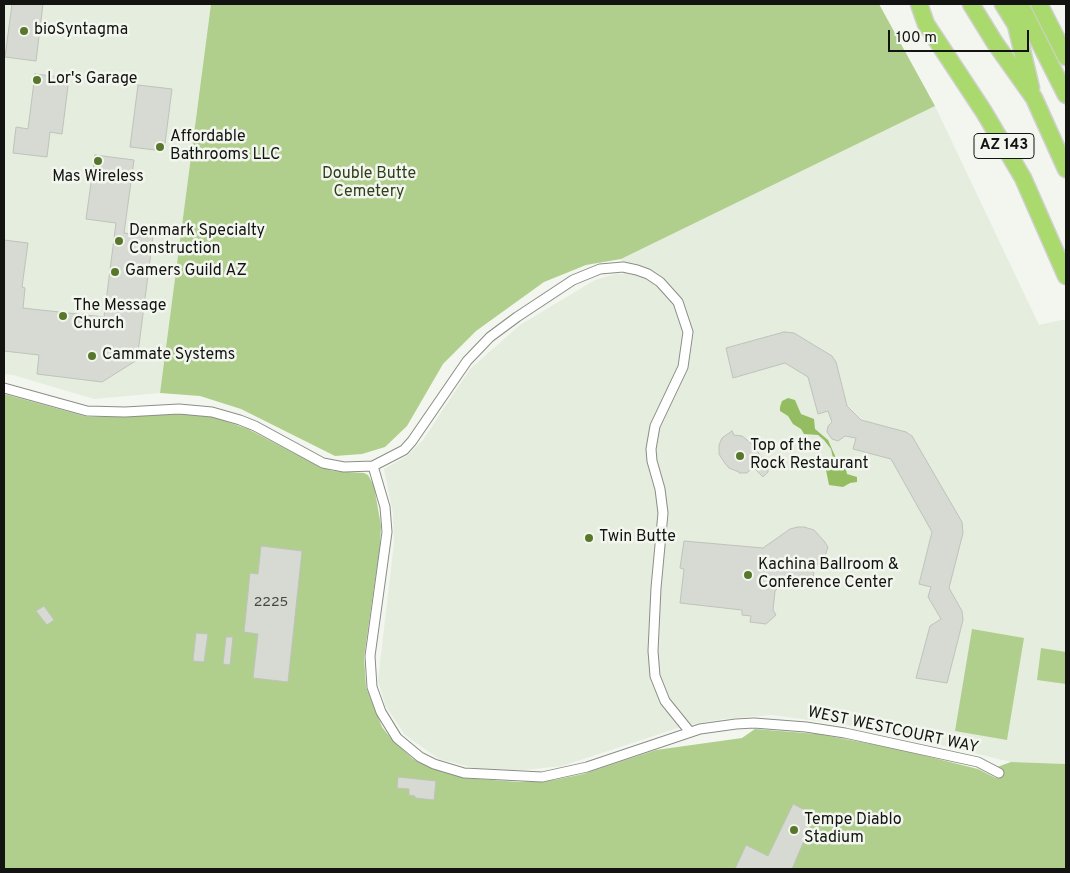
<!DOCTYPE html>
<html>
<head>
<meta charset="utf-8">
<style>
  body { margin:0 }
  #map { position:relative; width:1070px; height:873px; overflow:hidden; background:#f2f6ee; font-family:Overpass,sans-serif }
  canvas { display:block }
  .frame { position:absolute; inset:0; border:5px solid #131411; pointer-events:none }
  .scale { position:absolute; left:888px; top:30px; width:141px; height:22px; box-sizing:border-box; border:2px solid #131411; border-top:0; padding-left:6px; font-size:15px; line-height:18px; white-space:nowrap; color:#131411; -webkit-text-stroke:4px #f2f6ee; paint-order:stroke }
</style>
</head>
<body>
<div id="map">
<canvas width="1070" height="873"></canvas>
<div class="frame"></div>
<div class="scale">100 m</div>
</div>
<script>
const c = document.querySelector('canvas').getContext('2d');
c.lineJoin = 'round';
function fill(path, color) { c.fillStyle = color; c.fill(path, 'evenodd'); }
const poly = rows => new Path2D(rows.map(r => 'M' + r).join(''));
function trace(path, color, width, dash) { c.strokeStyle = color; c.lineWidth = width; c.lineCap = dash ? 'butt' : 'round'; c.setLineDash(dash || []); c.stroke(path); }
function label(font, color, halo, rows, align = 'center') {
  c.font = font + ' Overpass,sans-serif'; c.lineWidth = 5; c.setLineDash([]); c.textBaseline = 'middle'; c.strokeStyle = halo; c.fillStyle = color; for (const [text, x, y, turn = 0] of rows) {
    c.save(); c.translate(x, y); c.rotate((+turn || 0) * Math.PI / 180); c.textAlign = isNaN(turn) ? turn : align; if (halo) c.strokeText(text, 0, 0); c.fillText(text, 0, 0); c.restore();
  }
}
fill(poly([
  [4,4,211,4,160,393,94,399,13,375,4,374],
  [935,106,1039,325,1066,319,1066,764,1011,762,898,735,846,725,772,715,723,719,684,726,562,766,524,770,482,770,439,759,405,735,385,705,378,680,394,543,393,514,384,469,407,456,423,440,470,369,520,325,595,280,615,274,624,274,621,259]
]), '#e5edde');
fill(poly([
  [211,4,879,4,935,106,621,259,586,265,544,282,476,331,443,364,407,426,385,447,362,454,335,456,241,409,200,396,160,393],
  [4,394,88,417,181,414,213,417,248,429,320,467,333,471,364,473,368,475,374,486,381,526,380,545,364,657,366,687,382,727,393,741,413,759,429,767,464,778,520,782,554,780,583,774,656,750,742,738,755,729,818,734,898,749,978,769,996,778,997,767,1011,762,1066,764,1066,869,4,869],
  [972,629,1024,638,1007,740,955,731],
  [1041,648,1066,652,1066,684,1037,680]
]), '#b0cf8d');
fill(poly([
  [788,398,795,400,801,414,814,419,815,429,828,440,836,458,845,465,847,474,857,477,857,482,850,483,843,487,829,485,826,470,827,465,833,458,831,449,824,440,818,435,804,434,801,429,793,424,788,416,780,411,780,407,782,401]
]), '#94bd62');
const building = poly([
  [12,4,43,4,36,61,5,57,12,4],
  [35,74,69,78,62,134,50,132,47,157,13,153,16,127,28,129,35,74],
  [138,85,172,89,164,151,130,147,138,85],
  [95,155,134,160,124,233,153,237,137,360,102,382,37,374,39,355,4,351,4,240,28,243,22,287,25,288,23,308,104,317,116,223,86,219,95,155],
  [784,332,794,333,832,356,836,362,847,406,861,420,906,432,912,436,962,522,963,533,949,588,962,611,963,620,947,683,916,678,930,626,941,619,928,597,931,587,919,584,932,532,891,459,853,449,856,438,845,436,838,441,832,439,827,432,828,426,832,422,828,411,818,414,808,377,785,363,733,378,726,348,784,332],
  [732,431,734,435,742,436,752,444,768,466,768,472,763,477,753,467,747,473,739,473,739,472,729,468,724,462,719,454,719,445,722,438,732,431],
  [798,527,804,527,814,530,824,541,828,547,824,559,814,567,813,584,784,582,775,591,773,610,776,615,766,624,750,622,751,616,742,615,742,610,680,603,684,569,680,568,684,541,763,548,790,529,798,527],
  [261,546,302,551,288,682,253,678,258,634,244,632,250,573,258,574,261,546],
  [44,606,54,620,47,625,36,611,44,606],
  [196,633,208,634,204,662,193,661,196,633],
  [226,637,233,637,230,665,223,664,226,637],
  [398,777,436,781,434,800,415,798,415,796,409,795,409,789,397,788,398,777],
  [793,804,815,815,792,869,735,869,746,845,768,856,793,804]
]);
fill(building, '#d6dad2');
trace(building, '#bfc3bb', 1);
const street = poly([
  [4,388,87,411,125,412,179,409,212,412,240,420,255,426,323,463,344,467,373,466,385,507,387,532,370,656,372,687,381,712,397,738,420,757,434,764,464,773,542,777,587,767,700,729,736,724,754,723,806,727,845,733,978,762,999,773],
  [373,466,404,450,412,441,467,361,490,337,517,317,573,280,600,269,623,267,637,270,648,274,660,282,678,302,688,332,683,367,655,426,651,449,652,461,660,489,663,513,656,588,653,651,655,676,665,701,690,732]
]);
const highway = poly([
  [919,4,926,24,984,112,1023,178,1066,276],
  [971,4,995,43,1034,98,1066,169],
  [1003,4,1016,25,1031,88],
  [1020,4,1066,95],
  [1039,4,1066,57]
]);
trace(street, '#8b8e87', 11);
trace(highway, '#d0d0cf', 19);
trace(street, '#fff', 9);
trace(highway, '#aada6d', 16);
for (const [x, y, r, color] of [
  [24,31,5,"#58772d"],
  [37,80,5,"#58772d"],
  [160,147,5,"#58772d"],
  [98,161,5,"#58772d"],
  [119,241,5,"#58772d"],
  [115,272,5,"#58772d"],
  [63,316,5,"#58772d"],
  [92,356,5,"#58772d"],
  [740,456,5,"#58772d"],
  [589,538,5,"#58772d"],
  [748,575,5,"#58772d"],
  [794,830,5,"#58772d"]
]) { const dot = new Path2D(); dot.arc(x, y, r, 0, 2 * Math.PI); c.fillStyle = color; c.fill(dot); trace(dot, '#f2f6ee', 2); }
label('14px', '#444641', null, [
  ["2225",271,603]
]);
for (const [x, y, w] of [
  [1004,146,60]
]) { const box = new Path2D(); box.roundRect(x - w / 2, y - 12.5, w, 25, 4); c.fillStyle = '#f2f6ee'; c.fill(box); trace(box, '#131411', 1); }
label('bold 15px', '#131411', null, [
  ["AZ 143",1004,146]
]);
label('16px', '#131411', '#f2f6ee', [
  ["bioSyntagma",34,31],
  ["Lor's Garage",47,80],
  ["Affordable",170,138],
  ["Bathrooms LLC",170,156],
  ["Mas Wireless",98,178,"center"],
  ["Denmark Specialty",129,232],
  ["Construction",129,250],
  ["Gamers Guild AZ",125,272],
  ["The Message",73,307],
  ["Church",73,325],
  ["Cammate Systems",102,356],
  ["Top of the",750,447],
  ["Rock Restaurant",750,465],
  ["Twin Butte",599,538],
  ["Kachina Ballroom &",758,566],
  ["Conference Center",758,584],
  ["Tempe Diablo",804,821],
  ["Stadium",804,839]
], 'left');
label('16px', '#2f3f1a', '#f2f6ee', [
  ["Double Butte",369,175],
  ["Cemetery",369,193]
]);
label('16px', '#131411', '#f2f6ee', [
  ["WEST WESTCOURT WAY",893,731,12]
]);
</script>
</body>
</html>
